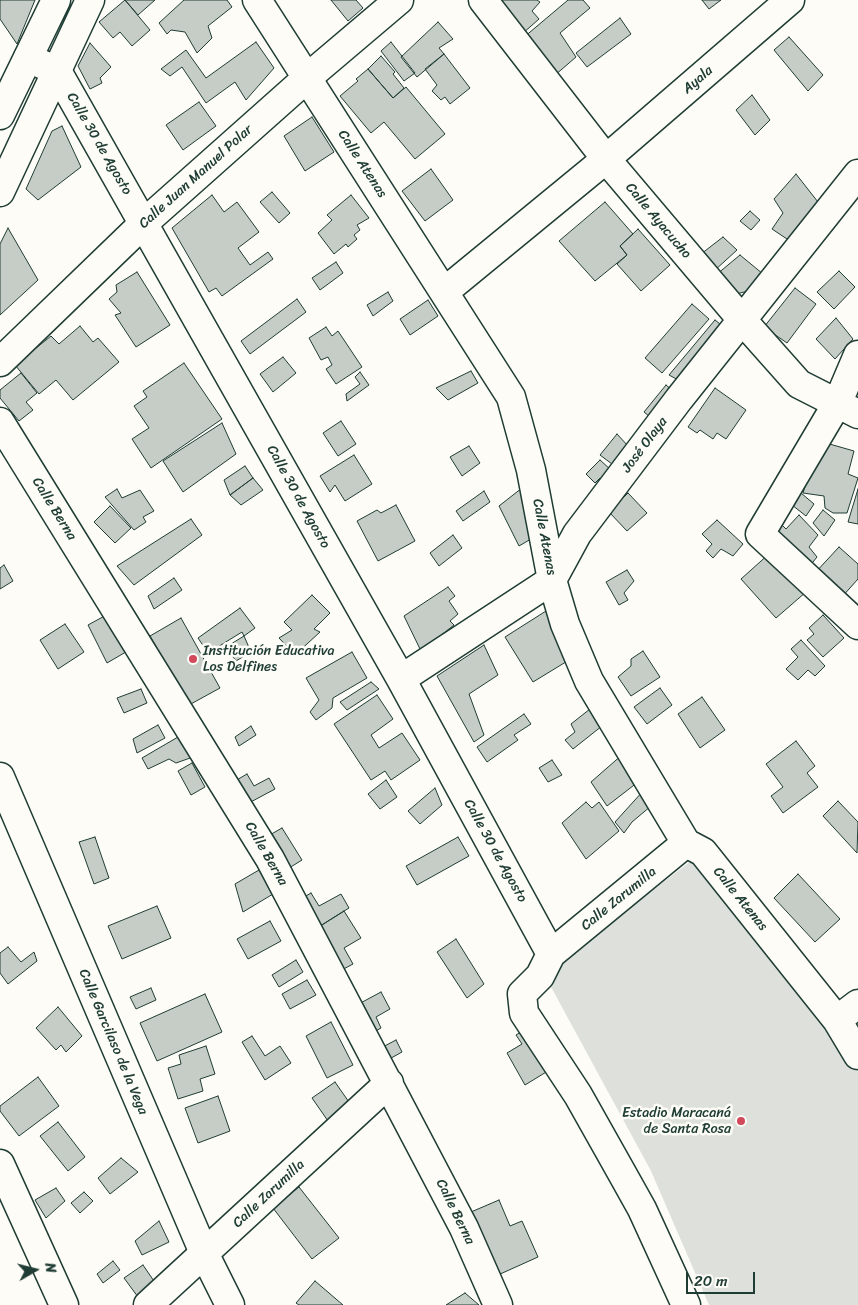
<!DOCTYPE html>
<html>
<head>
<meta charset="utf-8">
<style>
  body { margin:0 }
  #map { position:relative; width:858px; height:1305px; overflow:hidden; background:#fdfcf7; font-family:Sriracha,sans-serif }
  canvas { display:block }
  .north { position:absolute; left:10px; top:1245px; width:50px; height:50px; -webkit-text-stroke:4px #fdfcf7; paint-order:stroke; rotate:82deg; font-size:14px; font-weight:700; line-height:20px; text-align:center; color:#1f3d34 }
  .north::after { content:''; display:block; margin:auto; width:18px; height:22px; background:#1f3d34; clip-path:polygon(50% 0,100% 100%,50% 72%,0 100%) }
  .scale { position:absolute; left:686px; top:1272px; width:69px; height:22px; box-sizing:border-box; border:2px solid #1f3d34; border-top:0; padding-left:6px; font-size:15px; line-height:18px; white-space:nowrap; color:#1f3d34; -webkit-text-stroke:4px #fdfcf7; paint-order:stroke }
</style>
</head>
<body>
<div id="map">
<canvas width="858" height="1305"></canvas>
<div class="north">N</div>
<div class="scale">20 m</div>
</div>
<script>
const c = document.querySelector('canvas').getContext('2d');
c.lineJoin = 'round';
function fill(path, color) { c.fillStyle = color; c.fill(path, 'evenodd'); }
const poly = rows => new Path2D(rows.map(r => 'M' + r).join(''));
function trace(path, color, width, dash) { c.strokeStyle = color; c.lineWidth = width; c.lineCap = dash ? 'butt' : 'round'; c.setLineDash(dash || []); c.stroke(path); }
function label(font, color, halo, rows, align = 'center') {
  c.font = font + ' Sriracha,sans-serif'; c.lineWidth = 5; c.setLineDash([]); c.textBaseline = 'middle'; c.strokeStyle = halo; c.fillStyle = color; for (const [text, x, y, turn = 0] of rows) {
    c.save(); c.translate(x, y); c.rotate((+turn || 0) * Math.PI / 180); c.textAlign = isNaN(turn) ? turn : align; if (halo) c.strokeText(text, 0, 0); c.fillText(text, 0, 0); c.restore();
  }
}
fill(poly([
  [700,854,833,1026,858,1072,858,1305,709,1305,651,1171,544,974]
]), '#dde0db');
const building = poly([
  [0,0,35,0,17,44,0,19,0,0],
  [125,0,155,0,138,15,125,0],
  [125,0,150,30,132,46,120,32,113,38,99,22,125,0],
  [184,0,227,0,232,7,208,26,212,38,197,53,185,32,171,30,167,34,159,23,184,0],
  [331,0,356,0,363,8,348,21,331,0],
  [491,0,537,0,540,2,532,11,539,19,522,34,491,0],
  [568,0,583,0,590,8,560,33,576,57,554,76,523,38,568,0],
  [702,0,721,0,709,9,702,0],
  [620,18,631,34,587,67,576,53,620,18],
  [438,22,453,39,439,48,444,54,417,77,401,57,438,22],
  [789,37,823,75,808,91,774,50,789,37],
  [256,42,274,68,246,100,235,82,206,103,182,67,170,76,161,69,186,50,206,78,256,42],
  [391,42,415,73,404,81,381,51,391,42],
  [90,43,111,67,100,78,102,83,90,89,78,66,90,43],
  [444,54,470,88,450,104,445,97,441,100,432,91,437,85,425,69,444,54],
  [381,56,395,72,393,74,404,88,393,98,368,69,381,56],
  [368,69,393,98,406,87,445,134,415,159,384,122,371,133,340,96,358,81,356,79,368,69],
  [752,95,770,120,755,135,736,110,752,95],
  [199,102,216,126,183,150,166,125,199,102],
  [312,117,334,152,305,171,284,136,312,117],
  [62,126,81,167,38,200,26,189,52,131,62,126],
  [431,169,453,200,425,221,402,191,431,169],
  [796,174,818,202,790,241,772,229,783,213,774,199,796,174],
  [272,192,290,213,279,223,260,202,272,192],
  [212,195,224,212,237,202,259,232,238,248,250,265,268,252,273,259,222,296,216,288,209,292,172,228,212,195],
  [351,195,369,218,357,225,360,230,354,235,357,239,348,247,346,244,334,254,318,233,332,220,327,215,351,195],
  [605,202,633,234,620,246,627,255,595,281,559,241,605,202],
  [750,211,760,220,751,230,740,221,750,211],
  [8,228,38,280,0,315,0,244,8,228],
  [638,229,670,265,641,291,617,264,627,255,620,246,638,229],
  [723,237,737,250,714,271,701,254,723,237],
  [740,255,763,274,748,291,736,294,716,275,740,255],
  [336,262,343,273,320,290,312,278,336,262],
  [839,271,855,287,834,309,817,292,839,271],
  [137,272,170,325,136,347,115,315,121,313,109,299,117,292,116,285,137,272],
  [795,288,816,304,787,343,764,327,795,288],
  [388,292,393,301,373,316,367,305,388,292],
  [297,299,306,312,250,354,241,341,297,299],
  [428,300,438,316,410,335,400,319,428,300],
  [692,304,709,319,662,373,645,358,692,304],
  [836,318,853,339,835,359,816,339,836,318],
  [715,320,724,327,682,382,669,375,715,320],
  [80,326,93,342,98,338,119,362,73,400,56,380,39,394,15,365,51,336,59,344,80,326],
  [326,327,332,336,338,331,362,367,336,384,326,369,332,365,328,357,321,360,309,338,326,327],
  [283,357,296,373,273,392,260,374,283,357],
  [184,363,222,419,151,468,132,439,149,428,134,406,147,397,143,391,184,363],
  [471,371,478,383,448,400,436,388,471,371],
  [360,372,369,385,347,401,346,394,360,384,355,377,360,372],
  [21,373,37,393,26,402,33,410,19,421,0,398,0,390,21,373],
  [666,385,678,395,656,422,644,412,666,385],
  [715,388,746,410,726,439,717,433,713,439,700,430,697,433,688,427,715,388],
  [341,421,356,444,338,456,323,433,341,421],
  [222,423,236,454,183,492,163,461,222,423],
  [617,434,628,446,612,464,600,455,617,434],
  [819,441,854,451,848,474,858,478,847,513,833,513,825,508,824,496,803,493,819,441],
  [469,446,480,463,462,476,450,457,469,446],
  [354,455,372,484,345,501,335,485,330,492,320,476,354,455],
  [600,460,611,470,602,480,600,478,595,483,586,474,600,460],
  [245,466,253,478,230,495,224,480,245,466],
  [253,478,263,490,241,505,230,495,253,478],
  [522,488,531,539,519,546,499,506,522,488],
  [117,489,122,498,140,490,154,511,143,517,146,522,134,530,105,497,117,489],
  [858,489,858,524,848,522,858,489],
  [484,491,490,502,463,521,456,511,484,491],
  [628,493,647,513,627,531,609,512,628,493],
  [801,493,814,504,806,516,792,505,801,493],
  [396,505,415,541,378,561,357,521,377,510,381,513,396,505],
  [110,506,131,528,115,543,94,522,110,506],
  [823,510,835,520,824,536,813,523,823,510],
  [799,515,818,535,809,547,817,557,808,568,774,535,782,525,786,529,799,515],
  [191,519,202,535,134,585,117,566,191,519],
  [717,520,743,544,733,556,721,549,713,558,706,551,712,544,702,534,717,520],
  [453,535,462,548,439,566,430,553,453,535],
  [839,547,858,564,858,579,841,598,814,574,839,547],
  [770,553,806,592,776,618,741,579,770,553],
  [4,565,13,581,0,589,0,568,4,565],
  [627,570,634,581,624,593,628,600,619,605,606,582,627,570],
  [174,578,182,590,154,609,148,596,174,578],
  [448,587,455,596,449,601,458,614,450,621,454,625,421,651,404,616,448,587],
  [312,595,330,613,314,629,320,632,295,655,279,638,292,630,284,622,312,595],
  [240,608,255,628,244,636,242,632,208,653,198,638,240,608],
  [546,611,574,657,533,682,505,637,546,611],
  [110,613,131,649,107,663,88,625,110,613],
  [823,615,844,638,823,657,807,640,814,634,809,628,823,615],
  [181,618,220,688,189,705,150,636,181,618],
  [65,624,84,652,58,669,40,640,65,624],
  [244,636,251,652,236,661,226,647,244,636],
  [801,640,825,666,815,676,808,670,798,680,786,669,798,657,791,649,801,640],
  [484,645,498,675,469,694,484,735,474,742,437,676,484,645],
  [643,651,660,677,631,696,618,677,631,666,631,659,643,651],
  [352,652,367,678,333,698,332,708,316,720,310,712,319,700,306,678,352,652],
  [371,682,379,689,347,710,340,702,371,682],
  [660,688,672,705,647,724,634,707,660,688],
  [141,689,147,703,124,713,117,698,141,689],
  [377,695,393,719,371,735,379,748,402,733,420,760,391,780,385,771,371,780,334,724,377,695],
  [702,697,725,730,700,748,678,714,702,697],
  [595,705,607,722,573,749,565,740,575,732,571,724,595,705],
  [524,714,531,724,514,735,518,740,487,762,477,747,524,714],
  [158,725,165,738,137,753,133,739,158,725],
  [251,726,256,735,239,746,235,737,251,726],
  [178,737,193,757,176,763,169,759,148,769,142,758,178,737],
  [796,741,815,766,807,773,818,787,783,813,771,796,783,787,766,764,796,741],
  [623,754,638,782,607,806,591,782,623,754],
  [552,760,562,775,548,782,539,768,552,760],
  [192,763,205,787,191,795,178,771,192,763],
  [247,774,254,786,269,778,275,789,247,804,235,781,247,774],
  [386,780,397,797,380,809,368,794,386,780],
  [435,788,442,805,420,824,408,811,435,788],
  [644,790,651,806,632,822,624,833,615,822,644,790],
  [838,801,858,822,857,853,823,816,838,801],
  [586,802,592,808,599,802,619,831,586,859,562,823,586,802],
  [282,828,302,860,281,873,261,840,282,828],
  [95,837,109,878,94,884,79,842,95,837],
  [458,837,469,856,417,885,406,866,458,837],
  [259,870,273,894,243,912,235,884,259,870],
  [798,874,840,919,815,942,774,898,798,874],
  [311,893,319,906,341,894,349,908,317,928,299,900,311,893],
  [157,906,171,938,122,959,108,926,157,906],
  [344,911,361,938,344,948,353,964,338,972,317,928,344,911],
  [270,921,281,941,248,959,237,939,270,921],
  [456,939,484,984,467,998,437,952,456,939],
  [8,947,21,962,34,952,37,961,8,984,0,973,0,953,8,947],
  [296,960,303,972,279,987,272,975,296,960],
  [307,980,316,995,290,1009,282,994,307,980],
  [151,988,156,1000,136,1009,130,997,151,988],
  [381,992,390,1009,376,1017,381,1028,369,1035,355,1006,381,992],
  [205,994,222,1032,157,1061,140,1023,205,994],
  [58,1007,82,1036,66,1052,61,1045,56,1050,36,1028,58,1007],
  [331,1022,353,1065,327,1078,306,1036,331,1022],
  [532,1025,556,1066,525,1085,507,1053,522,1044,516,1035,532,1025],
  [252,1036,265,1056,280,1046,291,1063,265,1080,242,1042,252,1036],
  [396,1040,402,1052,384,1062,377,1050,396,1040],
  [206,1046,215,1074,200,1079,203,1091,178,1099,168,1068,181,1064,179,1055,206,1046],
  [38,1077,59,1106,19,1136,0,1111,0,1106,38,1077],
  [335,1082,351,1105,328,1121,312,1098,335,1082],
  [218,1096,230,1131,198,1143,185,1108,218,1096],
  [58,1122,85,1157,68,1171,40,1136,58,1122],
  [121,1158,138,1172,110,1194,98,1178,121,1158],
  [299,1187,339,1238,312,1259,273,1208,299,1187],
  [56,1188,65,1201,46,1218,35,1200,56,1188],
  [84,1192,93,1201,80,1213,71,1203,84,1192],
  [499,1200,510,1226,522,1221,538,1257,498,1275,471,1212,499,1200],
  [159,1221,169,1242,142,1255,135,1241,159,1221],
  [113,1261,120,1270,103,1283,97,1274,113,1261],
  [143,1265,156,1284,138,1297,124,1278,143,1265],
  [315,1281,343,1305,299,1305,296,1303,315,1281],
  [465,1293,479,1305,446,1305,465,1293]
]);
fill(building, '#c6cdc7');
trace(building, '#1f3d34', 1);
const street = poly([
  [257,0,511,397,531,470,552,580,565,624,589,681,686,843,703,852,837,1020,858,1055],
  [483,0,606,159,743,321,799,384,858,414],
  [28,58,57,71,401,679,551,954],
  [444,292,606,159,790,0],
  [858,355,838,402,760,534,858,625],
  [0,422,270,859,464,1228,498,1305],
  [401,679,552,580,577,534,679,399,858,174],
  [686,843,551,954,540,976,522,994,524,1013,578,1095,623,1175,642,1209,686,1305],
  [837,1020,858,1004],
  [0,1164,64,1305],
  [148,1305,389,1083]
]);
const secondary = poly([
  [0,115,56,0],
  [0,192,90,0],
  [0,362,144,223,307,78,399,0],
  [0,777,204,1253,230,1305]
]);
trace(street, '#1f3d34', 31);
trace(secondary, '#1f3d34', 31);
trace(street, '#fdfcf7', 28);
trace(secondary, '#fdfcf7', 28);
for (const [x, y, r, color] of [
  [193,659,5,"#d1495b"],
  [741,1121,5,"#d1495b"]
]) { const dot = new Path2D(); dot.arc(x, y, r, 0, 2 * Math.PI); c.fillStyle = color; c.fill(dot); trace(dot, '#fdfcf7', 2); }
label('14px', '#1f3d34', '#fdfcf7', [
  ["Ayala",698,80,-41],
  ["Calle 30 de Agosto",99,144,60],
  ["Calle Atenas",362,164,57],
  ["Calle Juan Manuel Polar",196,177,-42],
  ["Calle Ayacucho",658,221,50],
  ["José Olaya",645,445,-53],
  ["Calle 30 de Agosto",298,497,61],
  ["Calle Berna",54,509,58],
  ["Calle Atenas",544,537,79],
  ["Calle 30 de Agosto",495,851,61],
  ["Calle Berna",266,854,60],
  ["Calle Zarumilla",619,899,-39],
  ["Calle Atenas",740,899,51],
  ["Calle Garcilaso de la Vega",113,1042,67],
  ["Calle Zarumilla",269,1194,-43],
  ["Calle Berna",455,1212,64]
]);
label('14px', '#1f3d34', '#fdfcf7', [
  ["Institución Educativa",203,651],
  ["Los Delfines",203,667],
  ["Estadio Maracaná",731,1113,"right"],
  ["de Santa Rosa",731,1129,"right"]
], 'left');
</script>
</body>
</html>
